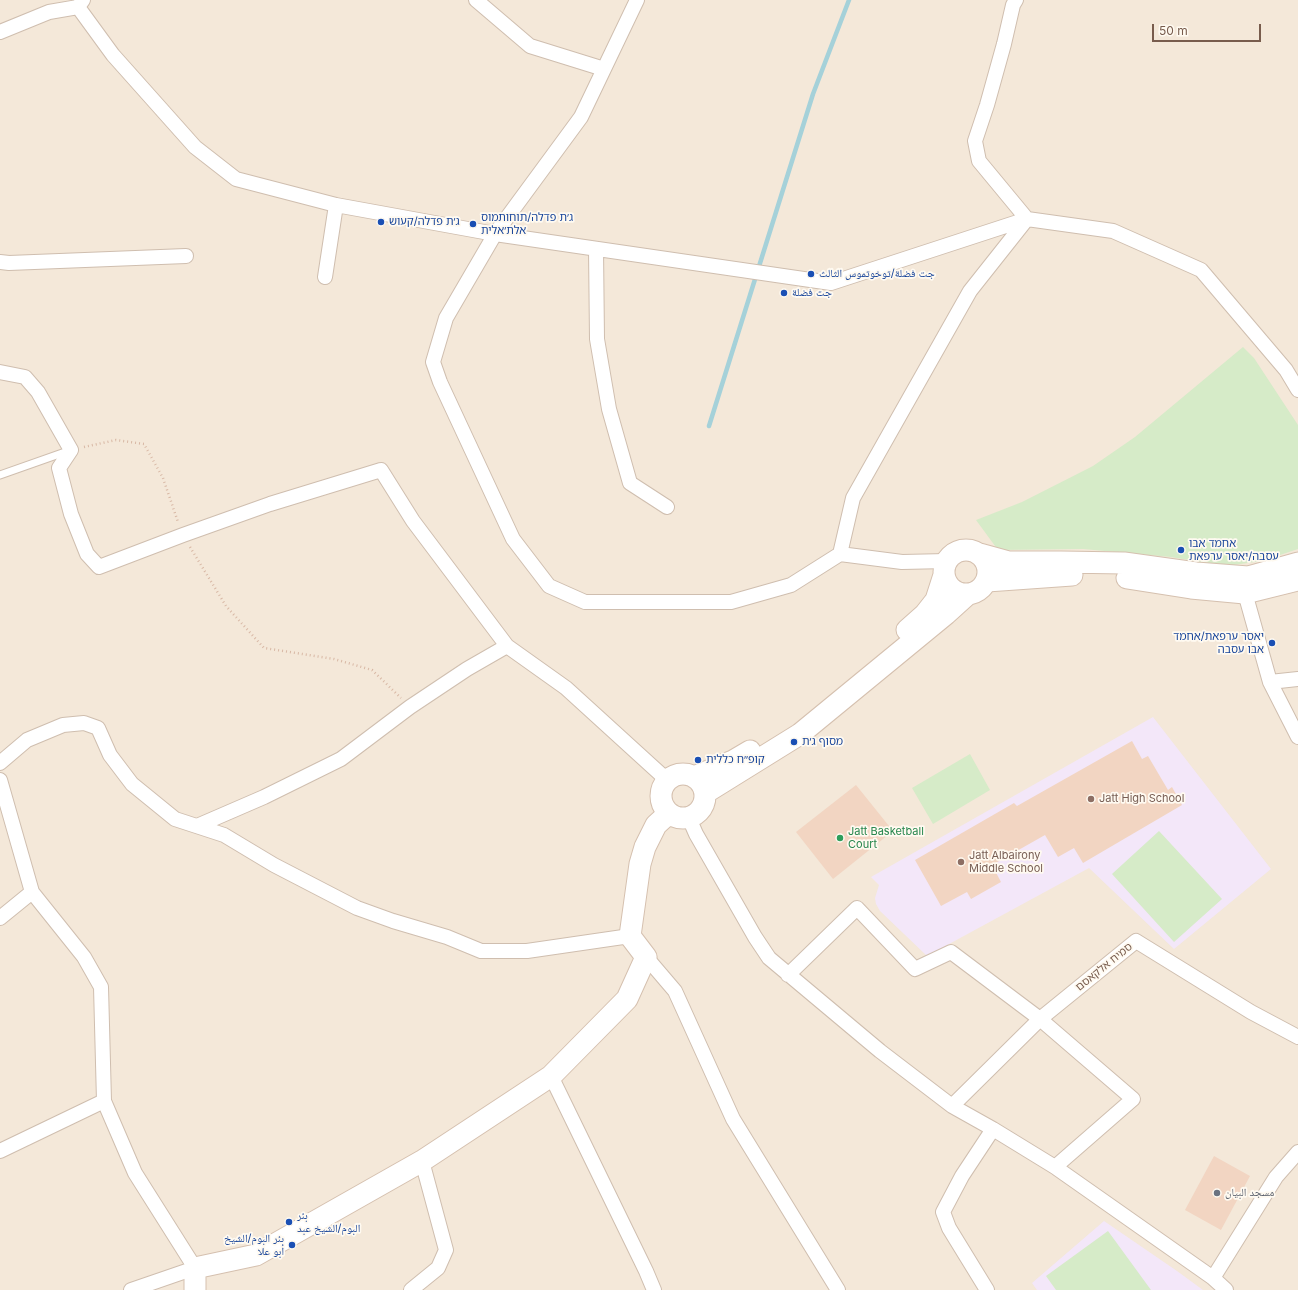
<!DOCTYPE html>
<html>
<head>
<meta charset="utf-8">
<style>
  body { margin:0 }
  #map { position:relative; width:1298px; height:1290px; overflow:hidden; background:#fdf6eb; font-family:Inter,sans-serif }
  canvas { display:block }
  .scale { position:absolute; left:1152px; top:24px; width:109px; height:18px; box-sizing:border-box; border:2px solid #785c4d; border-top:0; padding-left:5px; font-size:12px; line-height:14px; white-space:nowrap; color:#785c4d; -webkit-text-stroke:3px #fffaf1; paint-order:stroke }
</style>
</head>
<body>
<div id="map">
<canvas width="1298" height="1290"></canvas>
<div class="scale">50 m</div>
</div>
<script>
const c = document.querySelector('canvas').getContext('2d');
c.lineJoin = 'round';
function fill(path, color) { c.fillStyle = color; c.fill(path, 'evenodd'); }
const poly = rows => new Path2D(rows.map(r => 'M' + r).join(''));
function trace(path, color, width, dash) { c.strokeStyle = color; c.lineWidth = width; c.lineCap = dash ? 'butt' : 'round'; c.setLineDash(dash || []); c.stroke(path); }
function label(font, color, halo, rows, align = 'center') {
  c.font = font + ' Inter,"Noto Naskh Arabic","Noto Sans Hebrew",sans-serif'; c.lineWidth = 3.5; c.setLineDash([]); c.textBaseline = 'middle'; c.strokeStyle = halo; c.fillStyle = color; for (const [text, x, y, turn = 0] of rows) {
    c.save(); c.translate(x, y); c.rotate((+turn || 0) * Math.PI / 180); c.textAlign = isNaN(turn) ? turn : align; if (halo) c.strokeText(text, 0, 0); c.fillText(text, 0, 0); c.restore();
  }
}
fill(poly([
  [0,0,1298,0,1298,1290,0,1290]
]), '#f4e8d9');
fill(poly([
  [1153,717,1271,869,1174,949,1089,868,927,956,880,911,876,904,875,898,879,885,871,877],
  [1104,1221,1177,1271,1203,1290,1037,1290,1032,1283]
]), '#f3e7f9');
fill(poly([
  [1243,347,1254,358,1298,425,1298,549,1262,561,1226,566,1171,557,1083,549,998,550,976,520,1022,502,1093,466,1135,437],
  [970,754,990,790,933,824,912,788],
  [1159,831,1222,899,1174,942,1112,874],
  [1108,1231,1151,1290,1056,1290,1046,1276]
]), '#d6ebc8');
trace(poly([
  [709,426,813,94,849,0]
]), '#a5d1d9', 4.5);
fill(poly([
  [1132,741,1142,759,1148,756,1168,790,1172,787,1182,805,1083,863,1074,848,1058,857,1045,835,992,865,1001,882,971,899,967,892,941,906,915,860,1014,803,1017,806],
  [856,785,893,831,833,879,796,832],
  [1214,1156,1250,1176,1221,1230,1185,1210]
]), '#f2d5c2');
const lane = poly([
  [0,475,68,451]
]);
const street = poly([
  [476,0,530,46,604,69],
  [637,0,581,117,495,234,446,318,433,362,440,382,513,539,549,586,585,602,731,602,791,585,840,554,902,562,947,561],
  [78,7,113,55,195,147,236,179,336,205,325,277],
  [0,32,49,12,78,7,83,0],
  [336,205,495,234,831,283,1027,219,1113,231,1201,270,1286,370,1298,390],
  [596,249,597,339,609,409,630,483,667,507],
  [0,262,9,263,186,256],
  [0,372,25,377,38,392,71,450,59,468,71,514,87,554,99,567,183,535,270,504,381,470,413,521,507,646,566,688,667,780],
  [840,554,853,498,970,291,1027,219,979,161,975,141,987,105,1004,44,1013,5,1016,0],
  [1245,593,1270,682,1298,737],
  [1270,682,1298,679],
  [0,763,27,740,63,725,84,723,98,728,110,755,132,784,175,819,224,835,274,865,357,908,393,921,447,937,481,951,527,951,630,936],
  [0,780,32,892,84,957,101,987,104,1101,135,1173,195,1268,131,1290],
  [689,818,696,834,755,937,769,958,880,1051,952,1106,993,1129,1055,1167,1213,1278,1226,1290],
  [197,826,264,797,341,759,410,707,467,669,507,646],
  [0,918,32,892],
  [646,957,675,991,733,1119,838,1290],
  [788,975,857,908,915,969,951,952,1040,1019,1133,1099,1055,1167],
  [551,1076,646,1271,654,1290],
  [952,1106,1040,1019,1136,941,1251,1012,1298,1037],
  [0,1151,104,1101],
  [1213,1278,1276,1177,1298,1152],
  [411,1290,438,1268,446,1250,422,1161],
  [987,1290,949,1228,943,1212,962,1176,993,1129]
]);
const secondary = poly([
  '944 572a22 22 0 1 1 44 0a22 22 0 1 1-44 0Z',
  [980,554,1009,562,1061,562,1124,563,1196,573,1248,577,1298,563],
  [1127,578,1191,588,1245,593,1298,580],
  [987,581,1072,575],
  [907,630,925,614,936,600,944,575],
  '661 796a22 22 0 1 1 44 0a22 22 0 1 1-44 0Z',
  [694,777,733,761,750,751],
  [705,793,800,734,946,614,967,595],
  [195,1290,195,1268,256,1255,422,1161,551,1076,627,999,646,957,630,936,640,864,645,847,656,825,668,814]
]);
trace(lane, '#cfbeaf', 9);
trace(street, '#cfbeaf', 16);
trace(secondary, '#d5c0af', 23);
trace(poly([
  [84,447,116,440,144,444,163,478,178,522],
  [190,547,226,606,264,648,334,659,372,670,401,698]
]), '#d8b8a5', 2.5, [1, 3]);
trace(lane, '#fff', 7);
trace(street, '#fff', 14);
trace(secondary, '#fff', 21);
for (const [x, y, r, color] of [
  [381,222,4,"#1a4fb4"],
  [473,224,4,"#1a4fb4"],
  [811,274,4,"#1a4fb4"],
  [784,293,4,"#1a4fb4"],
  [1181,550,4,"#1a4fb4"],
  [1272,643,4,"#1a4fb4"],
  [794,742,4,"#1a4fb4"],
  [698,760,4,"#1a4fb4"],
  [1091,799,4,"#8d6e63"],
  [840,838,4,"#2e9e5b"],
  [961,862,4,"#8d6e63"],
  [1217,1193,4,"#6b7280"],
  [289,1222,4,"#1a4fb4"],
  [292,1245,4,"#1a4fb4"]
]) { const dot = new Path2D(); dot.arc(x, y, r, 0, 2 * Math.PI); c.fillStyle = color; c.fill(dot); trace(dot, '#fffaf1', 1.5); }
label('11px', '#164399', '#fffaf1', [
  ["ג׳ת פדלה/תוחותמוס",481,218],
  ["אלת׳אלית",481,231],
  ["ג׳ת פדלה/קעוש",389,222],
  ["جت فضلة/توخوتموس الثالث",819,274],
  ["جت فضلة",792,293],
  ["אחמד אבו",1189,544],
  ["עסבה/יאסר ערפאת",1189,557],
  ["יאסר ערפאת/אחמד",1264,637,"right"],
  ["אבו עסבה",1264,650,"right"],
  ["מסוף ג׳ת",802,742],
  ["קופ״ח כללית",706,760],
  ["بئر",297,1216],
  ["البوم/الشيخ عبد",297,1229],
  ["بئر البوم/الشيخ",284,1239,"right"],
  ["أبو علا",284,1252,"right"]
], 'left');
label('11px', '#785e54', '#fffaf1', [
  ["Jatt High School",1099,799],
  ["Jatt Albairony",969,856],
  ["Middle School",969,869]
], 'left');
label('11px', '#27864d', '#fffaf1', [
  ["Jatt Basketball",848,832],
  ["Court",848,845]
], 'left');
label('11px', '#785c4d', '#fffaf1', [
  ["סמיח אלקאסם",1104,967,-39]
]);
label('11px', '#5b616d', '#fffaf1', [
  ["مسجد البيان",1225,1193]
], 'left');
</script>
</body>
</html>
